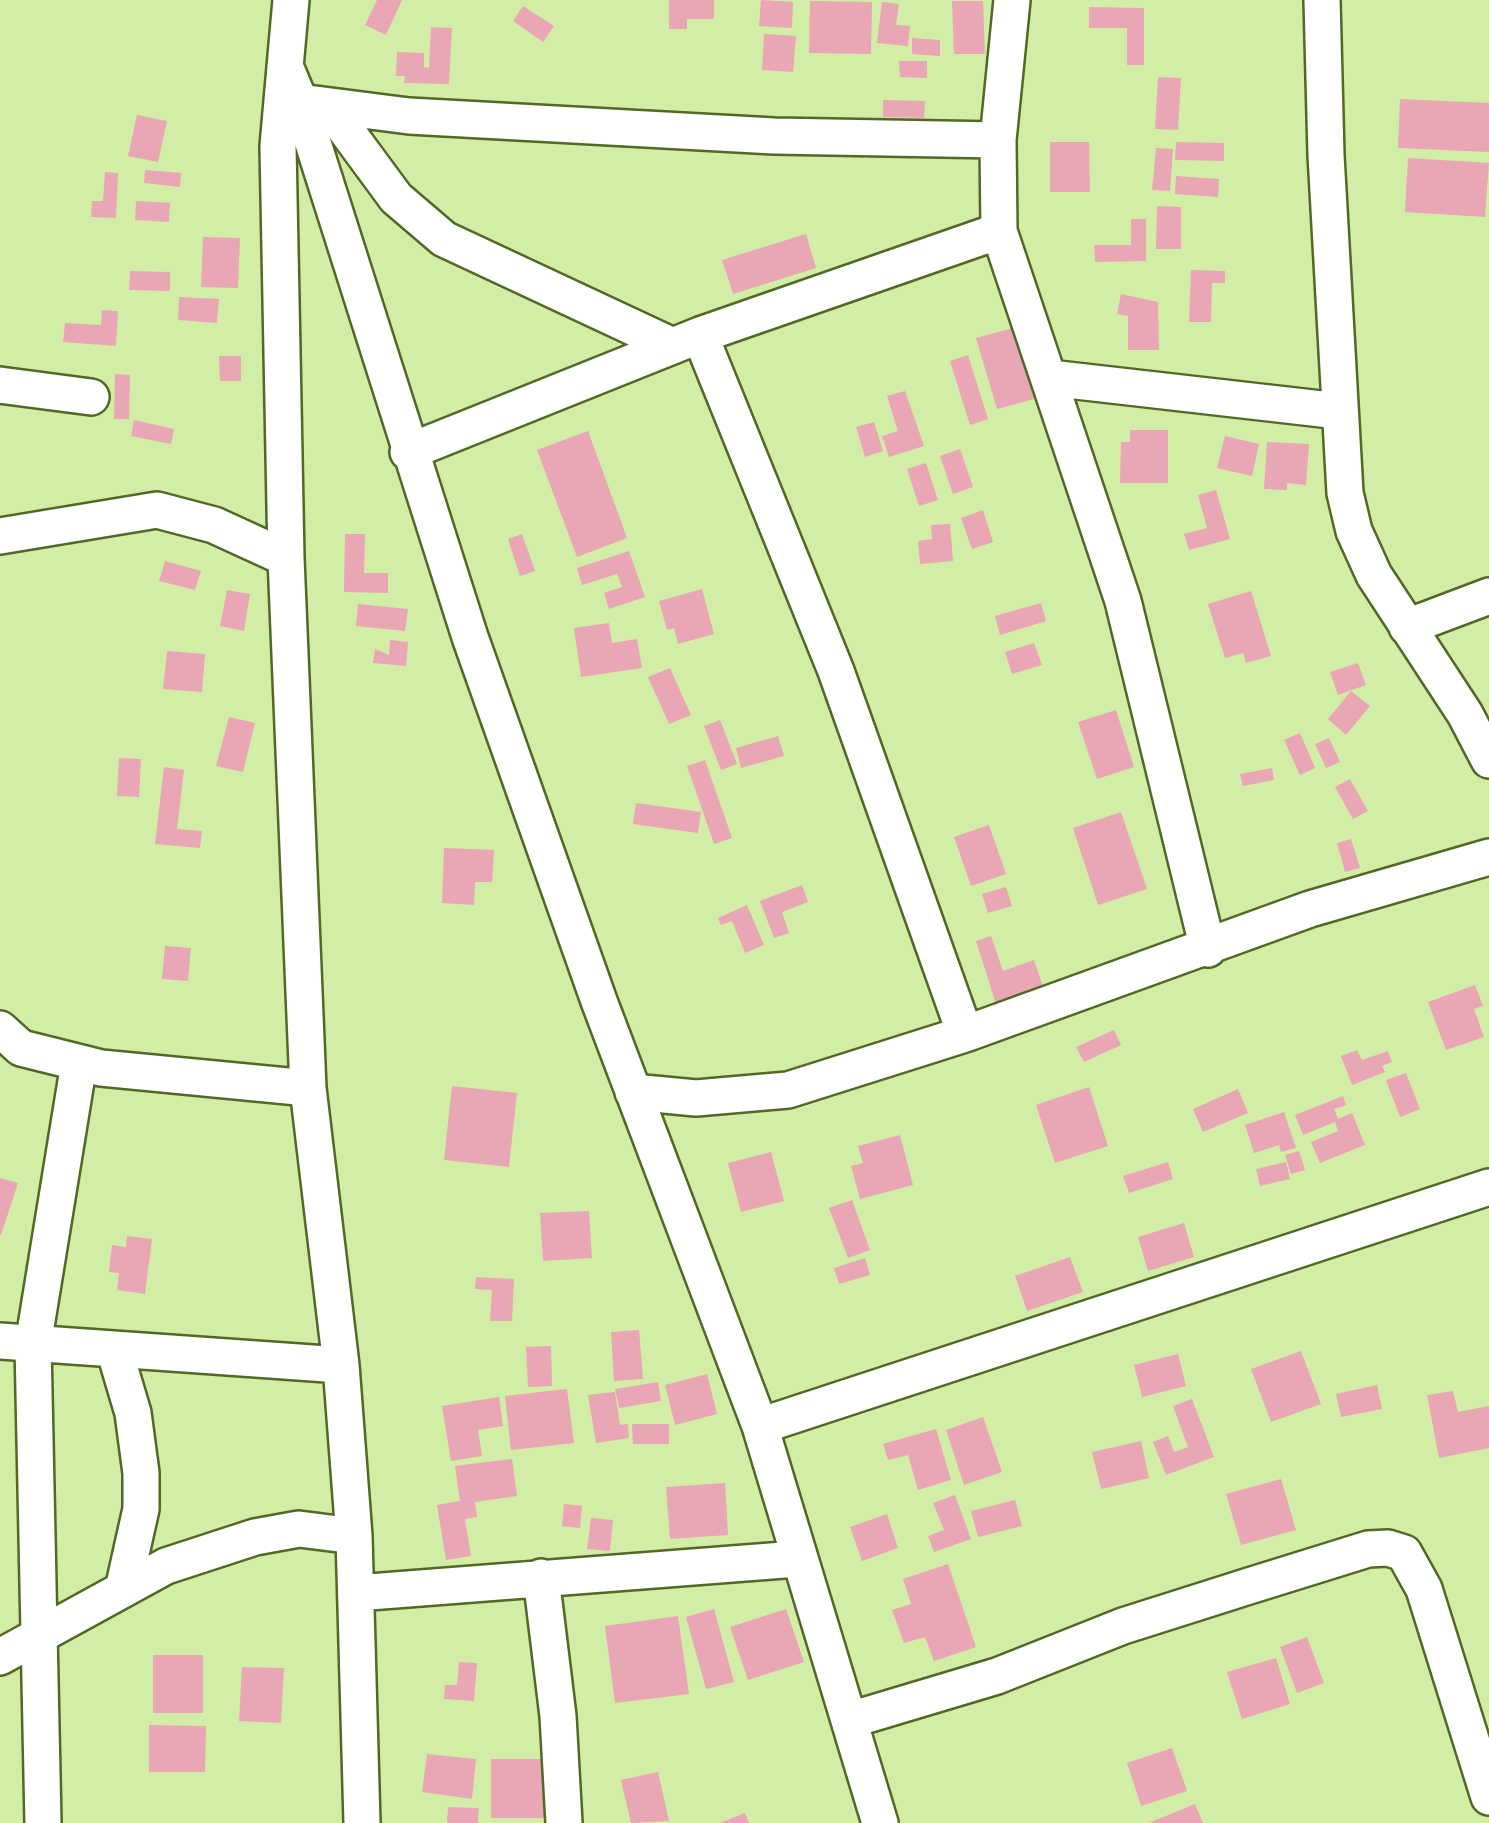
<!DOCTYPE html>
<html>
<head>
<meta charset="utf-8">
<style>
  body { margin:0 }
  canvas { display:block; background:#d2eda6 }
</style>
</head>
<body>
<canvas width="1489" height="1823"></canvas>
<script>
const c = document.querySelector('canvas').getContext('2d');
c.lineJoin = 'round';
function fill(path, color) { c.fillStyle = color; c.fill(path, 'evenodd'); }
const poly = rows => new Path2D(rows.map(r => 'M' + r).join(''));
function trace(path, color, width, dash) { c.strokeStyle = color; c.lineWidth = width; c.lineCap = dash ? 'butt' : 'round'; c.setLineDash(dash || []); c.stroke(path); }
fill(poly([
  [377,0,402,0,386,35,365,25],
  [669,0,714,0,714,19,687,19,687,29,669,29],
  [761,0,793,2,792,28,759,26],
  [810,1,872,2,871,54,809,53],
  [952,1,983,1,985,54,954,54],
  [882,2,899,4,896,25,910,26,908,46,877,43],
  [523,6,554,26,543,42,513,21],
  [1089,7,1144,8,1144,65,1127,65,1127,28,1089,28],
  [431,27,452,28,449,84,404,83,405,76,396,76,397,52,424,53,424,67,429,68],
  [764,34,796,36,793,72,762,70],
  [912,38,940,40,940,56,912,54],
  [899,61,927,61,927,78,900,77],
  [1158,77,1181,78,1178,130,1155,129],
  [1400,99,1489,103,1489,152,1398,148],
  [883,100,925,101,924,118,883,117],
  [137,115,167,121,158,162,128,156],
  [1050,142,1089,142,1090,192,1050,192],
  [1176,142,1224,143,1224,161,1175,160],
  [1156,148,1173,149,1170,191,1152,190],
  [1408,158,1489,163,1485,217,1405,212],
  [145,170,181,173,180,187,144,183],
  [105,172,118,173,116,218,91,217,92,201,103,201],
  [1176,176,1219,179,1218,197,1175,194],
  [136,201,170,203,169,222,135,220],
  [1157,206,1181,207,1181,249,1156,249],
  [1131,219,1146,219,1146,261,1095,262,1094,245,1131,245],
  [806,234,816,268,733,294,722,260],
  [203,237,240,238,238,288,201,287],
  [1191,270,1225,271,1225,283,1212,283,1211,322,1189,322],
  [130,271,170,272,170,291,129,290],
  [1121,294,1158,302,1159,350,1128,350,1128,316,1117,314],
  [179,297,219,299,217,323,178,320],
  [102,310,118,311,116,346,63,342,65,323,101,325],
  [1013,328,1034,399,997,409,976,338],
  [968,355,988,419,970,425,950,361],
  [219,356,241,356,241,381,220,381],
  [115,374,130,375,129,419,114,419],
  [905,391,924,446,889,457,882,436,898,431,887,396],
  [134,420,174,429,171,444,131,436],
  [874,422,883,451,865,457,856,427],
  [1130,430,1168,430,1168,483,1120,483,1121,442,1130,442],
  [588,431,627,538,577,557,537,450],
  [1225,436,1259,444,1252,476,1217,468],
  [1267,442,1309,444,1306,485,1287,483,1287,490,1264,489],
  [960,449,973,487,953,494,940,456],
  [926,463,938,500,919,506,907,469],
  [1216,490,1230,539,1189,550,1184,534,1207,528,1198,495],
  [983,510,993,542,972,549,961,518],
  [950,524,953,561,920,564,918,541,932,539,931,525],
  [345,534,365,534,364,573,388,573,388,593,344,592],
  [522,534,535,571,520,576,508,539],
  [629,551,645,597,609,609,604,593,622,587,617,574,582,585,577,568],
  [165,561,201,571,195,590,159,581],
  [702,589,714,634,678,644,674,628,667,630,659,601],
  [227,590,250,594,244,631,220,626],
  [1251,591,1271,656,1246,663,1243,653,1225,658,1208,604],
  [1041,603,1046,621,1000,635,995,616],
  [358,604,408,609,405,631,356,626],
  [609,623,612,643,637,639,642,668,581,677,574,628],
  [390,640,408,642,406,666,373,663,375,649,389,655],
  [1034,643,1042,665,1012,674,1005,652],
  [167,651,205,654,202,692,163,689],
  [1358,663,1366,685,1338,695,1330,672],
  [670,668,691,715,669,724,648,677],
  [1351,691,1370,706,1346,735,1328,719],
  [1116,710,1134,767,1097,779,1078,722],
  [229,717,255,723,243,772,216,766],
  [720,720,737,764,721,770,704,726],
  [1300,733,1315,768,1300,775,1284,740],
  [778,736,784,756,741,768,736,748],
  [1329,738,1340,762,1326,768,1315,744],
  [119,758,141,759,139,797,117,796],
  [705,760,732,838,714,844,687,766],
  [164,767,184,770,177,829,202,831,200,848,155,844],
  [1272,768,1274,780,1243,786,1240,774],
  [1350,779,1368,811,1353,819,1335,787],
  [636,803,701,812,698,833,633,824],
  [1121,812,1147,889,1098,905,1073,828],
  [989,825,1006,874,971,886,954,837],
  [1351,839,1360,868,1345,872,1337,843],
  [444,848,494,850,492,882,475,882,474,905,442,903],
  [802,885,808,902,782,912,789,933,774,938,760,901],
  [1006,887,1012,906,988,913,982,894],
  [747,905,764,945,745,953,732,921,721,925,718,918],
  [991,936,1003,971,1034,960,1045,993,997,1007,976,941],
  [165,946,191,948,188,981,162,979],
  [1475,985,1483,1006,1474,1009,1484,1037,1446,1050,1428,1002],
  [1114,1030,1121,1045,1084,1062,1076,1047],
  [1357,1050,1362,1060,1388,1051,1392,1062,1382,1066,1385,1072,1352,1085,1341,1056],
  [1406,1073,1420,1109,1400,1117,1386,1080],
  [452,1086,517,1093,509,1167,444,1160],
  [1089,1087,1108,1146,1055,1163,1036,1105],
  [1238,1089,1248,1113,1203,1132,1193,1109],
  [1343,1096,1346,1105,1334,1109,1338,1119,1352,1113,1365,1145,1320,1163,1311,1142,1338,1131,1335,1122,1303,1135,1295,1115],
  [1284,1112,1296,1148,1281,1152,1279,1145,1254,1153,1245,1125],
  [900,1135,913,1185,860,1199,851,1166,863,1163,858,1146],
  [1299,1151,1305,1170,1291,1174,1285,1155],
  [771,1152,784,1201,741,1212,728,1163],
  [1168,1162,1173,1179,1129,1193,1123,1176],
  [1286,1162,1290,1179,1260,1186,1256,1169],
  [0,1178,18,1183,1,1235,0,1235],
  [852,1200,870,1250,848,1258,829,1208],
  [589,1211,592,1258,543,1261,540,1213],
  [1184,1223,1194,1257,1148,1271,1138,1237],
  [127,1236,152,1239,145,1294,117,1290,119,1273,109,1272,112,1245,126,1247],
  [1070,1257,1083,1292,1027,1311,1015,1276],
  [865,1258,870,1275,839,1284,834,1268],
  [476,1277,514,1279,512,1321,490,1321,492,1290,475,1289],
  [639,1330,643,1379,614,1381,611,1332],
  [551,1346,552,1386,528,1387,526,1347],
  [1301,1351,1321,1404,1271,1422,1251,1369],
  [1178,1354,1186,1386,1142,1397,1134,1365],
  [707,1374,717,1414,675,1425,665,1385],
  [658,1382,661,1401,619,1408,615,1389],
  [1377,1385,1382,1409,1341,1417,1336,1394],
  [567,1389,574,1443,511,1450,505,1396],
  [1453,1391,1458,1412,1489,1406,1489,1448,1439,1458,1427,1395],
  [615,1392,620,1425,628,1424,629,1438,596,1443,588,1395],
  [499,1397,503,1426,478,1430,482,1456,451,1461,442,1406],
  [1192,1399,1214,1457,1166,1475,1153,1442,1168,1436,1174,1452,1188,1447,1173,1406],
  [983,1417,1002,1472,964,1485,946,1430],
  [632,1424,669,1424,669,1444,633,1444],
  [936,1429,951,1480,918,1490,908,1455,888,1460,883,1444],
  [1141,1441,1149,1478,1101,1489,1092,1452],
  [512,1459,517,1496,475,1502,477,1517,465,1519,471,1556,446,1560,437,1505,460,1501,455,1466],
  [1281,1479,1296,1530,1241,1545,1226,1494],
  [725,1483,728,1535,670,1539,666,1487],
  [955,1495,971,1539,934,1552,928,1536,944,1530,933,1503],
  [1015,1500,1022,1526,978,1537,971,1511],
  [564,1504,582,1506,580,1528,562,1526],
  [887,1514,898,1548,862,1561,850,1527],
  [591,1518,613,1520,610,1551,587,1549],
  [948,1564,976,1647,934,1661,925,1637,904,1643,892,1610,911,1604,903,1579],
  [714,1609,734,1682,706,1689,686,1617],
  [786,1609,804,1662,748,1680,730,1627],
  [678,1616,689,1694,615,1703,605,1626],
  [1307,1637,1324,1683,1297,1693,1280,1647],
  [153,1655,203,1655,203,1713,153,1713],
  [1276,1658,1290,1704,1242,1719,1227,1672],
  [459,1662,477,1663,474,1701,444,1699,445,1685,457,1685],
  [242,1667,284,1668,281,1723,239,1721],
  [149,1725,206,1726,205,1772,149,1772],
  [1172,1748,1187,1791,1141,1806,1127,1763],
  [427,1754,476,1759,472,1799,422,1792],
  [491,1759,545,1759,546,1818,491,1818],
  [658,1772,669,1821,631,1823,621,1780],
  [1195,1804,1203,1823,1149,1823],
  [448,1807,479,1808,478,1823,447,1823],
  [745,1813,749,1823,720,1823]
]), '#e9a6b4');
const minor = poly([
  [291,0,278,146,286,558,308,1088,341,1365,354,1536,362,1823],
  [1012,0,998,140,999,231,1123,601,1208,949],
  [1322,0,1326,155,1345,493,1354,531,1374,575,1465,714,1489,760],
  [285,66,300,102,470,637,599,1001,760,1426,880,1823],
  [300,102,409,116,774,136,998,140],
  [329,107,396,198,444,239,673,346],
  [700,335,836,671,965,1034],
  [1050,378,1339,411],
  [0,385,91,397],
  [408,452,700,335,999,231],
  [0,536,157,510,214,525,286,558],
  [1407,627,1489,596],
  [0,1029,21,1048,101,1068,308,1088],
  [633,1092,696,1098,788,1090,965,1034,1310,909,1489,857],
  [0,1341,341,1365],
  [114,1349,133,1413,141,1473,141,1509,124,1585],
  [760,1426,1489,1187],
  [541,1577,558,1716,564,1823],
  [356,1593,797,1559],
  [0,1657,166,1566,255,1537,299,1529,354,1536],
  [850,1720,997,1676,1123,1626,1249,1586,1368,1549,1388,1548,1404,1553,1424,1589,1489,1797],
  [43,1823,33,1345,79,1063]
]);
trace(minor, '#526825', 40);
trace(minor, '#fff', 35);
</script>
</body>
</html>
